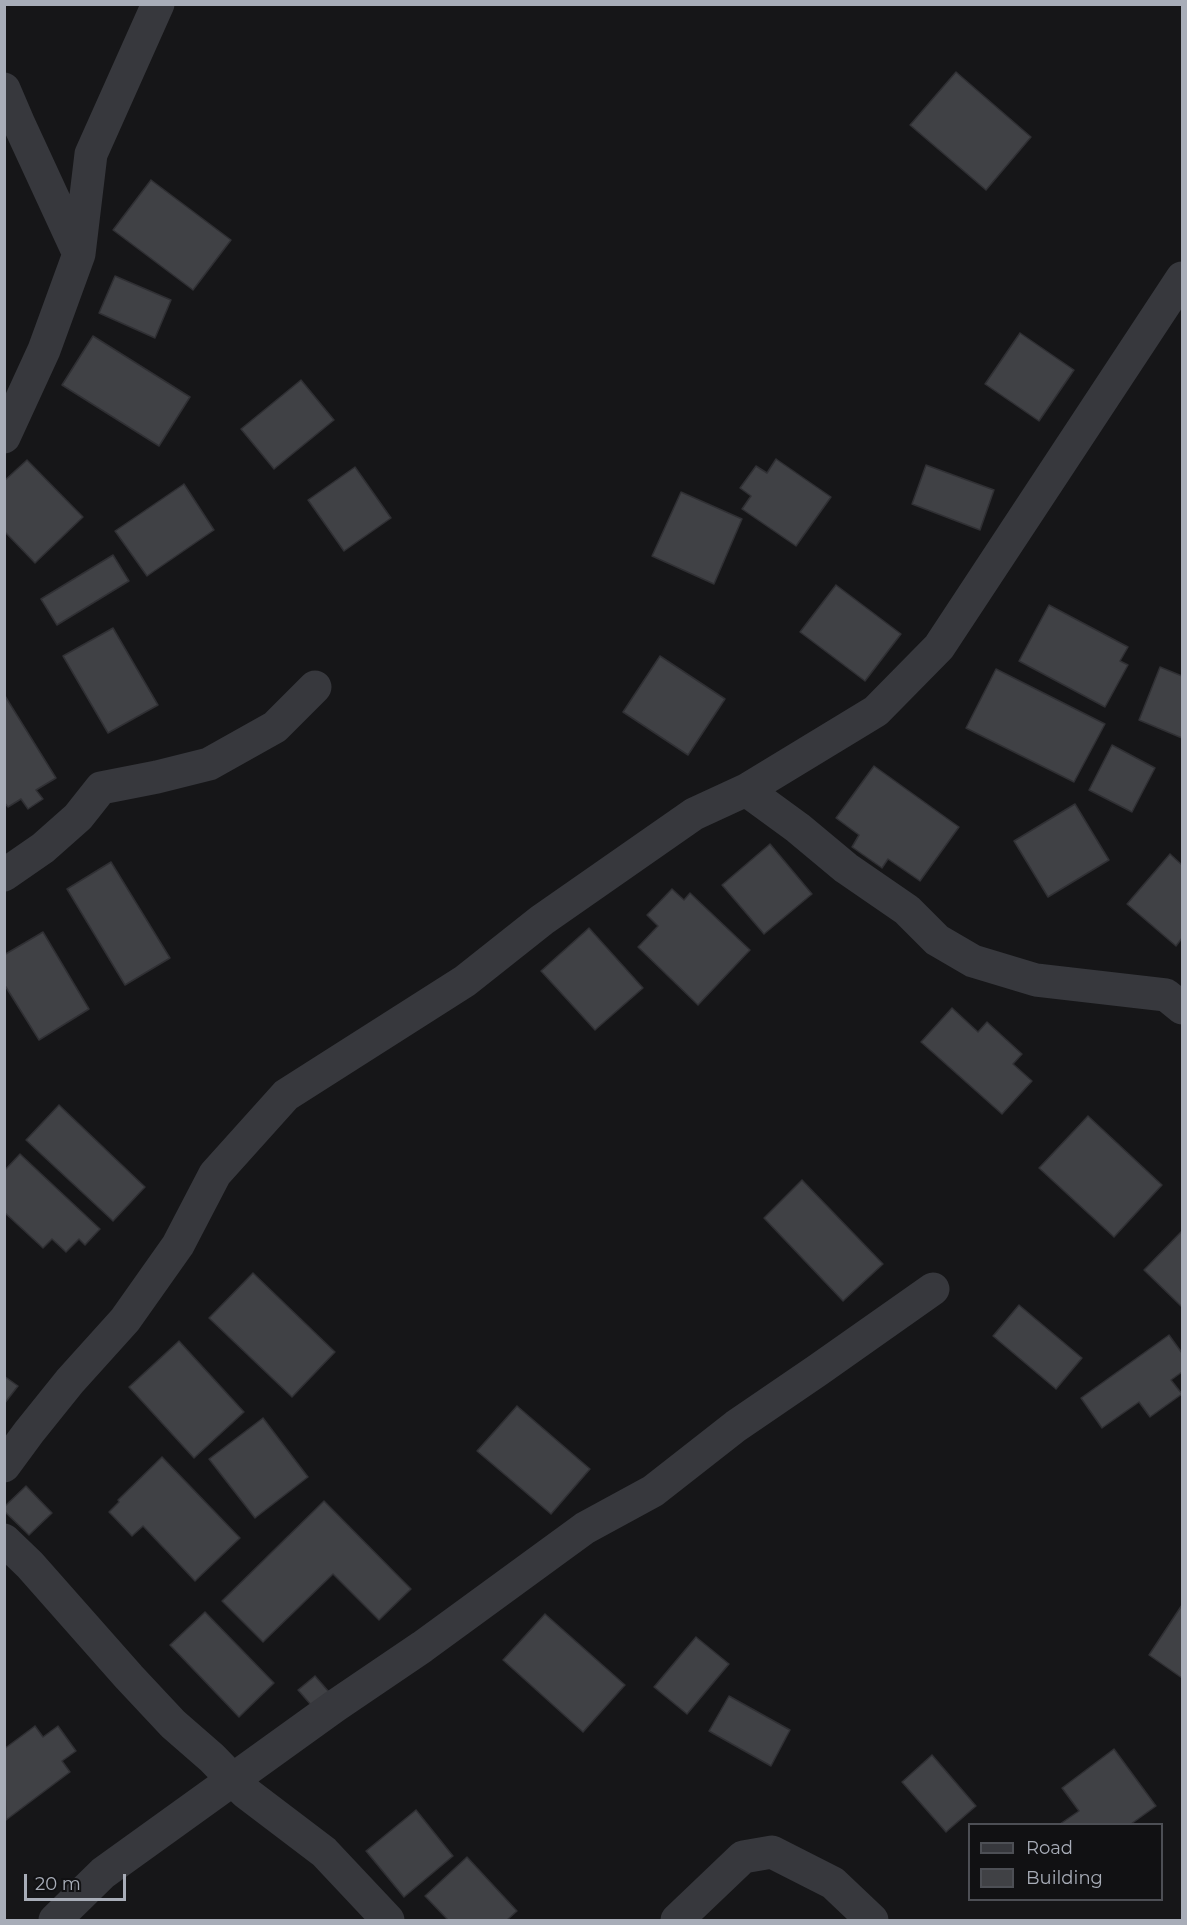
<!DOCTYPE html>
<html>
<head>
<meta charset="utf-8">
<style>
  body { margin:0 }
  #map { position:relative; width:1187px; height:1925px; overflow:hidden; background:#161618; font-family:Montserrat,sans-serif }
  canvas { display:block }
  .frame { position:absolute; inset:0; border:6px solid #a8adb8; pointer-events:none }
  .legend { position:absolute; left:968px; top:1823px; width:195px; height:78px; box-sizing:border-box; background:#111113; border:2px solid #4d4f55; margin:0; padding:8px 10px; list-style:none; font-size:18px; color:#a8adb8 }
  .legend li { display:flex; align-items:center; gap:12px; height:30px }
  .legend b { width:30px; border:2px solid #4d4f55 }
  .scale { position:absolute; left:24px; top:1874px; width:102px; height:27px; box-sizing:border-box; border:3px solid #a8adb8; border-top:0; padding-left:8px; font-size:18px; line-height:21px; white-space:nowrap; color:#a8adb8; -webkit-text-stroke:4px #111113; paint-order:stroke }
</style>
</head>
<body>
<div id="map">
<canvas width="1187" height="1925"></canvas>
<div class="frame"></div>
<ul class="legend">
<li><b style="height:8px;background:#37383d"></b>Road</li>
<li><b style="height:16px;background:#404145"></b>Building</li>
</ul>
<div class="scale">20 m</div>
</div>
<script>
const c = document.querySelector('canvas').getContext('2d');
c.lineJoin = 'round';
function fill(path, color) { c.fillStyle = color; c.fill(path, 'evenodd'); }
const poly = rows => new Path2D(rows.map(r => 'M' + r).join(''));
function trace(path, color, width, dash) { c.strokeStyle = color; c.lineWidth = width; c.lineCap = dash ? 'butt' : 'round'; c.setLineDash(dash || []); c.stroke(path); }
const building = poly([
  [956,72,1031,137,986,190,910,125,956,72],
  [151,180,231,240,193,290,113,230,151,180],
  [115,276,171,300,155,338,99,313,115,276],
  [1020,333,1074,370,1039,421,985,384,1020,333],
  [93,336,190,397,159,446,62,385,93,336],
  [301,380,334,420,274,469,241,429,301,380],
  [776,459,831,497,796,546,742,509,751,496,740,488,756,466,767,473,776,459],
  [27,460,83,517,35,563,4,531,4,481,27,460],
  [926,465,994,490,980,530,912,504,926,465],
  [355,467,391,518,344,551,308,500,355,467],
  [184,484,214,530,147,576,115,531,184,484],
  [681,492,742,519,714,584,652,556,681,492],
  [113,555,129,581,57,625,41,599,113,555],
  [836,585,901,634,865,681,800,632,836,585],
  [1049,605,1128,647,1120,661,1128,665,1105,707,1019,661,1049,605],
  [113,628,158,705,108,733,63,656,113,628],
  [660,656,725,699,688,755,623,712,660,656],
  [1160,667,1182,676,1182,738,1139,720,1160,667],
  [996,669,1105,724,1074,782,966,728,996,669],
  [5,696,56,778,36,790,43,799,28,809,21,799,8,807,4,802,5,696],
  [1112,745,1155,768,1132,812,1089,790,1112,745],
  [874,766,959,827,920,881,888,859,882,868,852,847,859,835,836,818,874,766],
  [1075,804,1109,860,1048,897,1014,841,1075,804],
  [770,844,812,894,764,934,722,885,770,844],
  [1170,854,1182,865,1182,938,1176,946,1127,904,1170,854],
  [111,862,170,958,125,985,67,889,111,862],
  [672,889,684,900,690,893,750,950,698,1005,638,947,658,926,647,915,672,889],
  [589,928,643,988,595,1030,541,971,589,928],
  [43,932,89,1009,39,1040,4,984,4,955,43,932],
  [952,1008,978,1032,987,1022,1022,1054,1013,1064,1032,1081,1002,1114,921,1042,952,1008],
  [59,1105,145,1187,113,1221,26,1140,59,1105],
  [1088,1116,1162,1185,1114,1237,1039,1168,1088,1116],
  [20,1154,100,1229,85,1245,79,1239,66,1252,52,1239,43,1248,4,1212,4,1171,20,1154],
  [802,1180,883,1264,843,1301,764,1218,802,1180],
  [1182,1231,1182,1307,1144,1270,1182,1231],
  [253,1273,335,1352,292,1397,209,1318,253,1273],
  [1019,1305,1082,1358,1056,1389,993,1336,1019,1305],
  [1169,1335,1182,1353,1182,1372,1171,1380,1182,1394,1150,1417,1139,1402,1102,1428,1081,1398,1169,1335],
  [179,1341,244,1412,194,1458,129,1387,179,1341],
  [4,1376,18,1386,4,1404,4,1376],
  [517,1406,590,1469,551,1514,477,1451,517,1406],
  [263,1418,308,1477,255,1518,209,1459,263,1418],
  [162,1457,240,1538,195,1581,143,1526,132,1536,109,1512,119,1502,118,1500,162,1457],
  [26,1486,52,1513,29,1535,4,1511,4,1507,26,1486],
  [324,1501,411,1589,379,1620,333,1574,263,1642,222,1601,324,1501],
  [1182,1605,1182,1678,1149,1655,1182,1605],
  [205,1612,274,1683,239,1717,170,1645,205,1612],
  [545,1614,625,1685,583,1732,503,1660,545,1614],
  [696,1637,729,1664,687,1714,654,1687,696,1637],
  [315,1676,329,1692,312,1706,298,1690,315,1676],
  [729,1696,790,1730,771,1766,709,1731,729,1696],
  [35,1726,43,1737,58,1726,76,1751,62,1761,70,1772,6,1820,4,1749,35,1726],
  [1114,1749,1156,1806,1131,1824,1060,1824,1079,1811,1062,1788,1114,1749],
  [932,1755,976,1806,946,1832,902,1782,932,1755],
  [416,1810,453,1856,404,1897,366,1851,416,1810],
  [467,1857,517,1911,507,1920,448,1920,425,1896,467,1857]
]);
fill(building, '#404145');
trace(building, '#303034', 1.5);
trace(poly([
  [4,89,19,124,79,254],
  [4,437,44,350,79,254,91,154,158,4],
  [746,790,798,828,846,868,907,910,937,940,973,961,1036,980,1166,995,1182,1008],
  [4,875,43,848,78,817,101,788,157,777,209,764,275,727,315,687],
  [4,1466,29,1432,70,1381,125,1320,178,1245,215,1174,286,1095,465,981,542,920,694,814,746,790,876,711,939,647,1182,278],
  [4,1540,30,1565,129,1677,173,1724,212,1758,245,1792,324,1852,388,1920],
  [55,1920,103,1873,335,1706,422,1647,585,1528,653,1491,736,1426,818,1370,933,1289],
  [677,1920,743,1857,772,1852,833,1883,872,1920]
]), '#37383d', 33);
</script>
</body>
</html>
